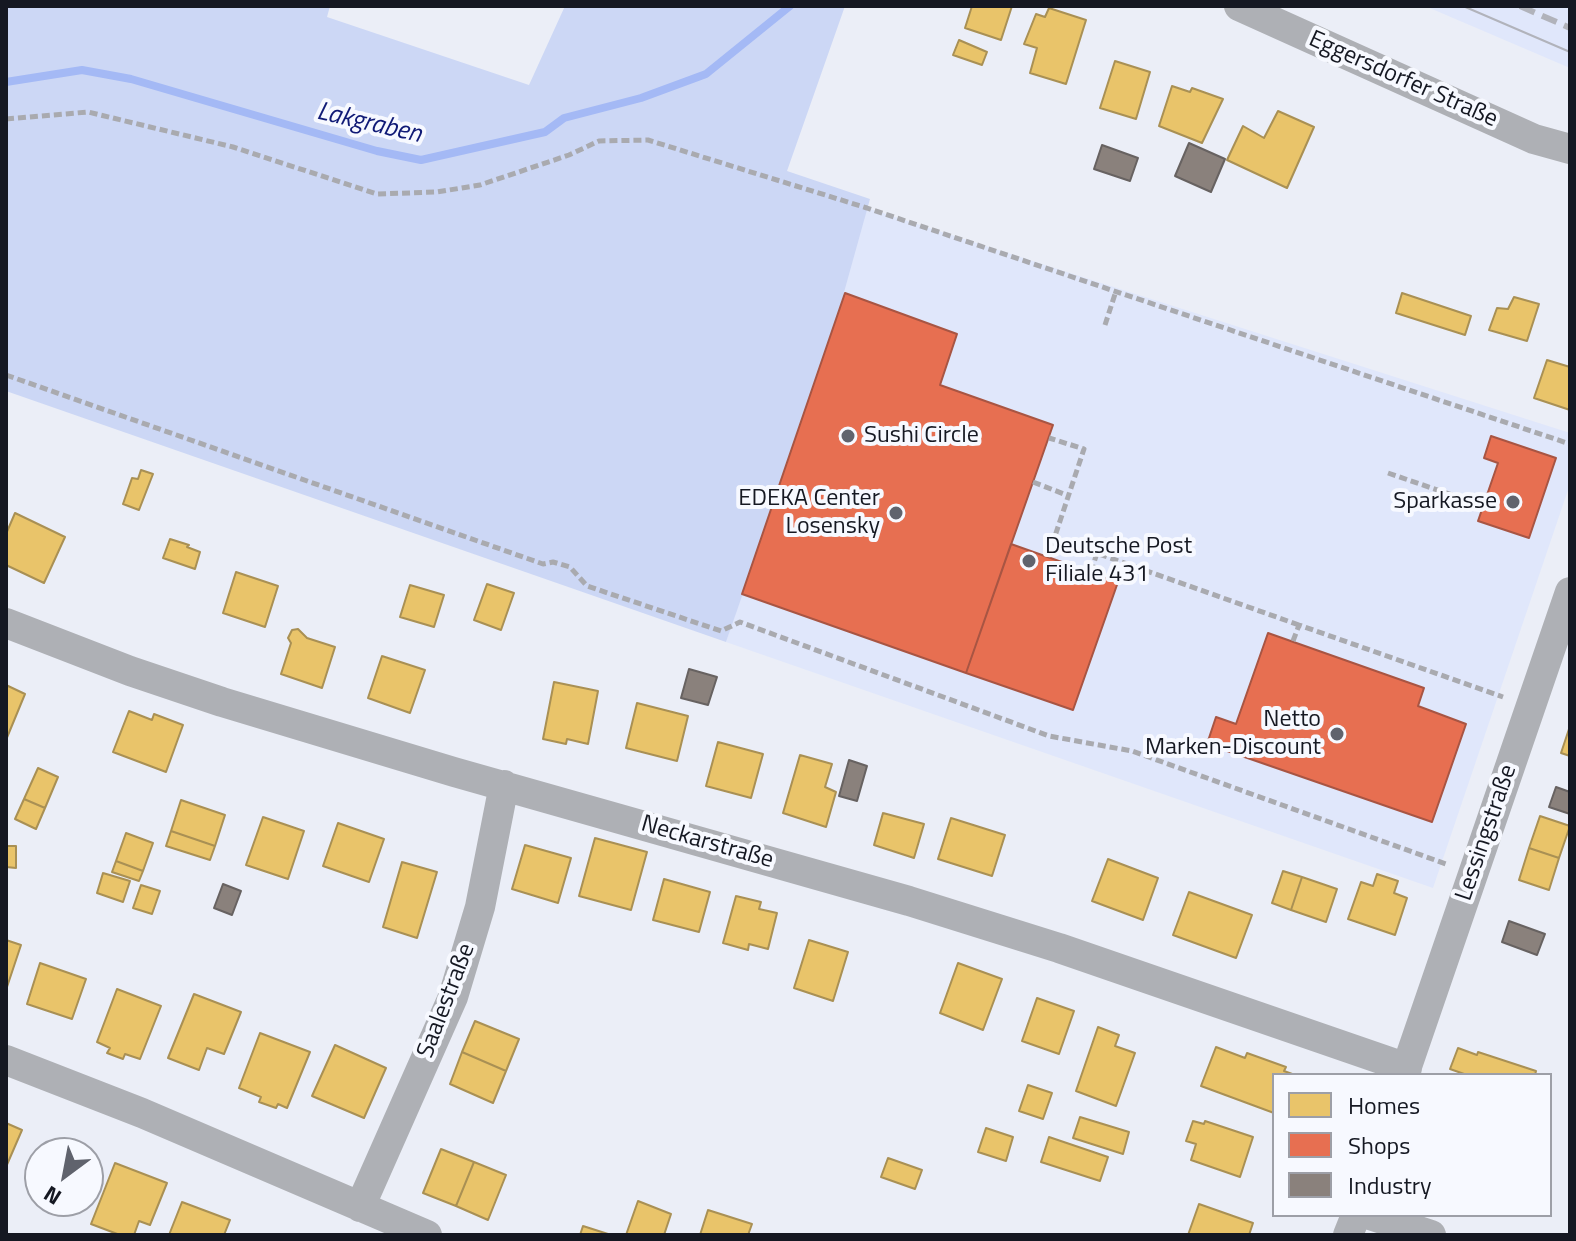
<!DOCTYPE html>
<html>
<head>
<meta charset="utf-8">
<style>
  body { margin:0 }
  #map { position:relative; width:1576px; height:1241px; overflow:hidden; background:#ebeef7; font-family:"Titillium Web",sans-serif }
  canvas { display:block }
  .frame { position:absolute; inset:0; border:8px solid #151822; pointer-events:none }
  .legend { position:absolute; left:1272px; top:1073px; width:280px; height:144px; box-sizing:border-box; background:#f7f9ff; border:2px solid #9d9fa7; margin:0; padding:10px 14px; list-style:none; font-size:24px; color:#151822 }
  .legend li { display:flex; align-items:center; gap:16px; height:40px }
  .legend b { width:40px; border:2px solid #9d9fa7 }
  .north { position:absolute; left:24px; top:1137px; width:80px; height:80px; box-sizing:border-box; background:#f7f9ff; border:2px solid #9d9fa7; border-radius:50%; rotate:212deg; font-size:22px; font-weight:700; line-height:32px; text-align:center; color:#151822 }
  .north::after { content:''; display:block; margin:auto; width:28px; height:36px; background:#60636d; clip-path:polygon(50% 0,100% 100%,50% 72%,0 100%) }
</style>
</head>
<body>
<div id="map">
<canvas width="1576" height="1241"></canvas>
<div class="frame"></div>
<ul class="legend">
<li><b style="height:22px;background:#e9c46a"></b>Homes</li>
<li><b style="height:22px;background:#e76f51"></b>Shops</li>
<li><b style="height:22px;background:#8a817c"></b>Industry</li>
</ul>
<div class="north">N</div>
</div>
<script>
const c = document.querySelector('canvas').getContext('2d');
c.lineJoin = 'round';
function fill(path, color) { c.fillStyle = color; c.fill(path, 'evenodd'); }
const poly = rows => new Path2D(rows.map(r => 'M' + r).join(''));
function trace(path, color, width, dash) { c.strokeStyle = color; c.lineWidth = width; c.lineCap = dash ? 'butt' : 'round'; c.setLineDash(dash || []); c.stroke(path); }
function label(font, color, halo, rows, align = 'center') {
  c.font = font + ' "Titillium Web",sans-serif'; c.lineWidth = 8; c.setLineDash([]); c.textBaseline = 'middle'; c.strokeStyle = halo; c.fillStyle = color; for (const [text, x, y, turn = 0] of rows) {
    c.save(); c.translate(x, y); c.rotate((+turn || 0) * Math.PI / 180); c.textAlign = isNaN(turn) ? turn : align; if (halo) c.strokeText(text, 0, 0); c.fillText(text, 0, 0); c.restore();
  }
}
fill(poly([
  [1425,6,1570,6,1570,68],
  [867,208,1570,433,1570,484,1433,888,726,642]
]), '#e0e7fb');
fill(poly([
  [6,6,330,6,327,17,529,85,565,6,845,6,787,171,870,199,829,346,726,642,6,391]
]), '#ccd7f5');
const homes = poly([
  [972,6,1012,6,1001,40,965,28,972,6],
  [1049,8,1086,20,1066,84,1030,73,1037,48,1024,44,1036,14,1045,17,1049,8],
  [959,40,987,52,982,65,953,55,959,40],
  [1115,61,1150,72,1136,119,1100,108,1115,61],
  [1172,86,1190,92,1192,88,1223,99,1202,143,1159,126,1172,86],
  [1278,111,1314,127,1287,188,1227,160,1243,126,1264,138,1278,111],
  [1402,293,1471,316,1465,335,1396,313,1402,293],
  [1514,297,1539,304,1527,341,1489,330,1497,308,1508,309,1514,297],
  [1547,360,1570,367,1570,410,1534,398,1547,360],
  [141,470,153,474,139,510,123,504,132,478,138,479,141,470],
  [15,513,65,537,44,583,6,565,6,534,15,513],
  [170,539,189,545,187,547,200,552,195,569,163,558,170,539],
  [236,572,278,586,265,627,223,613,236,572],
  [487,584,514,593,501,630,474,620,487,584],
  [410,585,444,595,434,627,400,617,410,585],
  [298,629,307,638,335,647,322,688,281,674,291,643,288,638,292,630,298,629],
  [382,656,425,670,410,713,368,698,382,656],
  [554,682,598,691,588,744,567,739,566,744,543,739,554,682],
  [6,685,25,694,6,740,6,685],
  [637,703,688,716,677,761,626,748,637,703],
  [129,711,152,720,154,714,183,725,166,772,113,752,129,711],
  [1570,726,1570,756,1561,753,1570,726],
  [718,742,763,754,751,798,706,786,718,742],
  [800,755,832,764,825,787,836,792,826,827,783,813,800,755],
  [38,768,58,777,45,808,24,799,38,768],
  [24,799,45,808,36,829,15,819,24,799],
  [181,800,225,815,215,846,171,831,181,800],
  [883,813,924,824,914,858,874,845,883,813],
  [1540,816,1570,826,1559,858,1529,848,1540,816],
  [263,817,304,831,288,879,246,865,263,817],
  [951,818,1005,835,992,876,938,859,951,818],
  [338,823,384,839,369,882,323,866,338,823],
  [171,831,215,846,210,860,166,846,171,831],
  [126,833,153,843,143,871,116,861,126,833],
  [595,838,647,852,631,910,579,896,595,838],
  [525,845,571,858,558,903,512,889,525,845],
  [6,846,16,846,16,868,6,867,6,846],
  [1529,848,1559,858,1549,890,1519,880,1529,848],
  [1108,859,1158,878,1143,920,1092,901,1108,859],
  [116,861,143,871,139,881,112,872,116,861],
  [402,862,437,872,417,938,383,927,402,862],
  [1283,871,1302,877,1291,910,1272,903,1283,871],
  [103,873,130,881,123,902,97,893,103,873],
  [1377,874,1398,881,1394,893,1407,898,1395,935,1348,919,1361,882,1373,886,1377,874],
  [1302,877,1337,889,1326,922,1291,910,1302,877],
  [664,879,710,892,699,932,653,920,664,879],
  [141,885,160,891,152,914,133,908,141,885],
  [1189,892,1252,915,1236,958,1173,935,1189,892],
  [736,896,761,902,759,909,777,913,768,949,749,944,748,950,723,943,736,896],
  [6,940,21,945,6,990,6,940],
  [809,940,848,952,833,1001,794,988,809,940],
  [40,963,86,979,72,1019,27,1004,40,963],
  [958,963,1002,979,983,1030,940,1013,958,963],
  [117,989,161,1006,140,1059,125,1054,123,1059,107,1053,110,1048,97,1042,117,989],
  [194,994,241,1012,224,1054,207,1048,199,1070,168,1058,194,994],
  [1037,998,1074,1011,1059,1054,1022,1041,1037,998],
  [475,1021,519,1039,506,1071,462,1052,475,1021],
  [1098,1027,1119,1035,1115,1046,1135,1053,1116,1106,1076,1091,1098,1027],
  [260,1033,310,1052,287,1108,278,1104,276,1108,259,1102,261,1097,239,1088,260,1033],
  [335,1045,386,1068,364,1118,312,1096,335,1045],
  [1216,1047,1245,1058,1247,1053,1286,1067,1284,1071,1295,1075,1274,1075,1274,1113,1201,1086,1216,1047],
  [1458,1048,1477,1055,1478,1052,1536,1071,1535,1075,1467,1075,1450,1069,1458,1048],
  [462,1052,506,1071,493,1103,450,1084,462,1052],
  [1028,1085,1052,1093,1043,1119,1019,1111,1028,1085],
  [1080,1117,1129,1132,1123,1154,1073,1138,1080,1117],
  [1193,1121,1204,1124,1205,1121,1253,1137,1240,1177,1191,1160,1196,1144,1186,1141,1193,1121],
  [6,1123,22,1130,6,1167,6,1123],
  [986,1128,1013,1137,1006,1161,978,1152,986,1128],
  [1049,1137,1108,1157,1100,1181,1041,1162,1049,1137],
  [47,1146,64,1153,45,1153,47,1146],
  [441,1149,474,1162,456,1206,423,1193,441,1149],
  [888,1158,922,1170,915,1189,881,1177,888,1158],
  [474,1162,506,1175,488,1220,456,1206,474,1162],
  [115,1163,167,1183,150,1225,139,1221,134,1235,120,1235,91,1224,115,1163],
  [40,1166,40,1192,32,1189,40,1166],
  [638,1201,671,1214,664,1235,626,1235,638,1201],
  [182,1202,230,1220,224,1235,169,1235,182,1202],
  [1199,1204,1253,1223,1249,1235,1188,1235,1199,1204],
  [708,1210,752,1224,748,1235,700,1235,708,1210],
  [583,1226,608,1234,607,1235,580,1235,583,1226]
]);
fill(homes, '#e9c46a');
trace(homes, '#a99054', 2);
const shops = poly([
  [845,293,957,334,940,385,1053,425,966,673,742,594,845,293],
  [1491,436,1556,458,1529,538,1478,521,1498,463,1484,458,1491,436],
  [1011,544,1118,582,1073,710,966,673,1011,544],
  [1268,633,1424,688,1418,706,1466,724,1432,822,1207,744,1216,717,1236,724,1268,633]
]);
fill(shops, '#e76f51');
trace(shops, '#a85543', 2);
const industry = poly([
  [1189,143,1225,159,1211,192,1175,176,1189,143],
  [1102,145,1138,158,1130,181,1094,169,1102,145],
  [689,669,717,677,708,705,681,698,689,669],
  [849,760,867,766,857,801,839,796,849,760],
  [1556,787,1570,792,1570,814,1549,807,1556,787],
  [223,884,241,891,232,915,214,908,223,884],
  [1509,921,1545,934,1537,955,1502,942,1509,921]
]);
fill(industry, '#8a817c');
trace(industry, '#676261', 2);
trace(poly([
  [6,82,82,70,131,79,377,151,421,160,545,132,564,118,641,98,706,74,790,6]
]), '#a4b9f5', 8);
trace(poly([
  [6,119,88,112,233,147,377,194,437,192,480,185,569,155,599,141,648,140,867,208,1570,444],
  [1105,325,1116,291],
  [6,375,543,564,553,562,570,567,587,586,721,631,740,622,1049,736,1132,751,1446,864],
  [1388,473,1455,496],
  [1033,482,1069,496],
  [1054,538,1299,625],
  [1048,557,1084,449,1049,438],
  [1091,572,1097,553],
  [1293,641,1299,625,1503,697]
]), '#a9aaaf', 5, [8, 4]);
trace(poly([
  [1239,6,1534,139,1570,149],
  [6,623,130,671,222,702,454,772,909,901,1059,948,1407,1068],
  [6,1060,142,1113,427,1235],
  [1404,1075,1570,592],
  [360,1207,453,997,480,907,504,785],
  [1370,1215,1431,1235],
  [1348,1235,1356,1215]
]), '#aeb0b5', 30);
trace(poly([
  [1463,6,1570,52]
]), '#b1b3bb', 2);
trace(poly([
  [1520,6,1570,28]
]), '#b1b3bb', 6, [16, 8]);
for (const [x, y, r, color] of [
  [848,436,8,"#60636d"],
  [1513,502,8,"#60636d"],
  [896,513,8,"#60636d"],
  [1029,561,8,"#60636d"],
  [1337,734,8,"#60636d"]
]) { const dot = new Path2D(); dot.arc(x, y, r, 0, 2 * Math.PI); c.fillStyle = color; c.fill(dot); trace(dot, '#f7f9ff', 3); }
label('24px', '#151822', '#f7f9ff', [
  ["Eggersdorfer Straße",1403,80,24],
  ["Lessingstraße",1487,833,-71],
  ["Neckarstraße",707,843,16],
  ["Saalestraße",447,1001,-69]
]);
label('24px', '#151822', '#f7f9ff', [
  ["Sushi Circle",864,436,"left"],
  ["EDEKA Center",880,499],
  ["Losensky",880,527],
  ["Sparkasse",1497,502],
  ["Deutsche Post",1045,547,"left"],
  ["Filiale 431",1045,575,"left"],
  ["Netto",1321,720],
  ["Marken-Discount",1321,748]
], 'right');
label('italic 26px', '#101a76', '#f7f9ff', [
  ["Lakgraben",369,124,13]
]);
</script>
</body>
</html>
